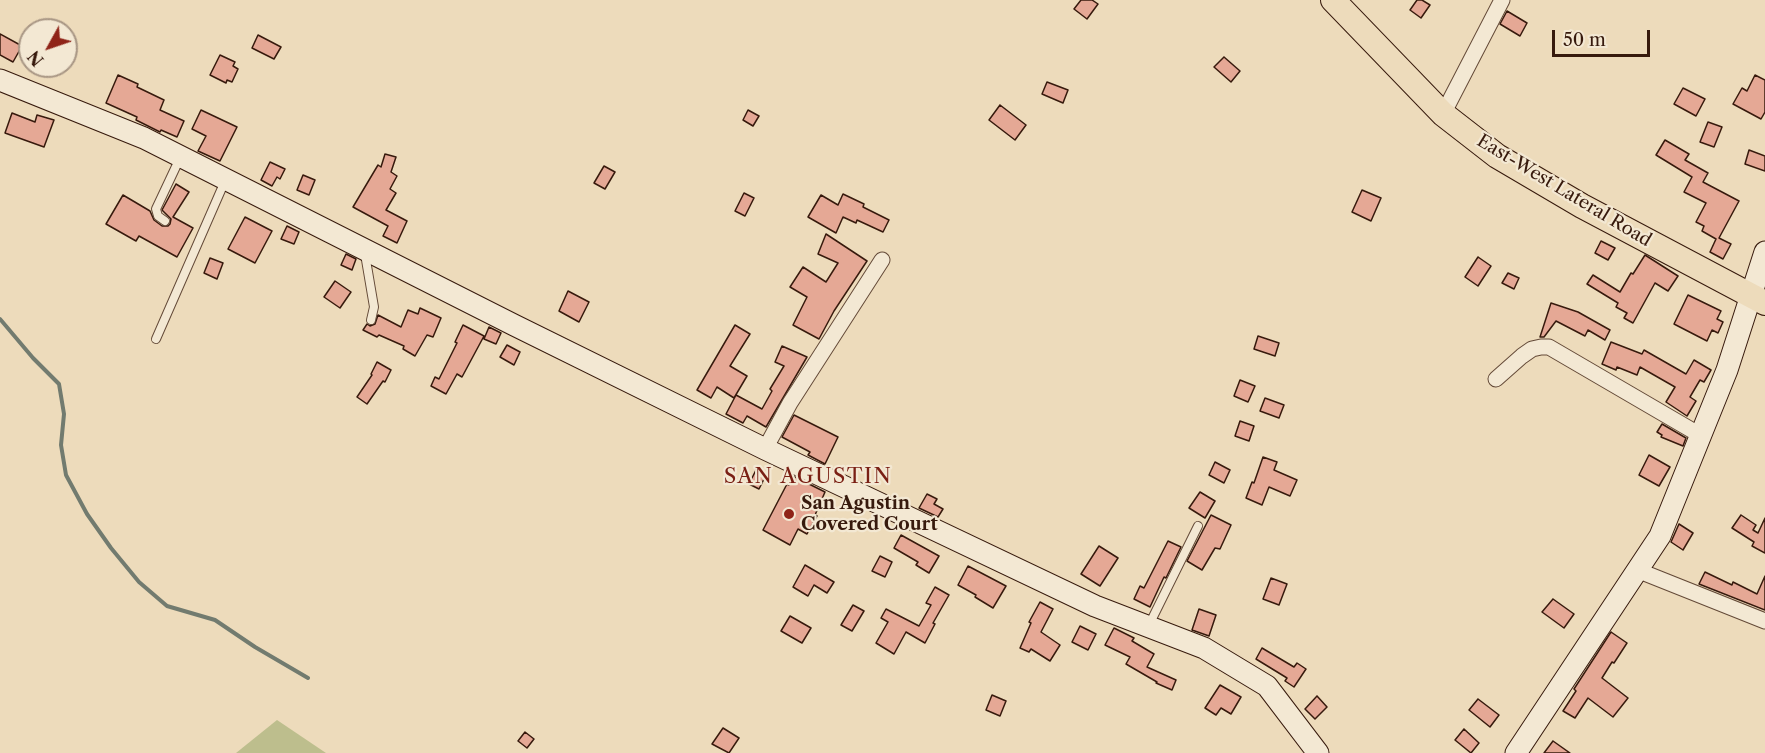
<!DOCTYPE html>
<html>
<head>
<meta charset="utf-8">
<style>
  body { margin:0 }
  #map { position:relative; width:1765px; height:753px; overflow:hidden; background:#eddbbb; font-family:"Libre Caslon Text",serif }
  canvas { display:block }
  .north { position:absolute; left:18px; top:18px; width:60px; height:60px; box-sizing:border-box; background:#f3e8d3; border:2px solid #a89684; border-radius:50%; rotate:230deg; font-size:16px; font-weight:700; line-height:24px; text-align:center; color:#371a0d }
  .north::after { content:''; display:block; margin:auto; width:21px; height:27px; background:#8f2418; clip-path:polygon(50% 0,100% 100%,50% 72%,0 100%) }
  .scale { position:absolute; left:1552px; top:30px; width:98px; height:27px; box-sizing:border-box; border:3px solid #371a0d; border-top:0; padding-left:8px; font-size:18px; line-height:21px; white-space:nowrap; color:#371a0d; -webkit-text-stroke:4px #f3e8d3; paint-order:stroke }
</style>
</head>
<body>
<div id="map">
<canvas width="1765" height="753"></canvas>
<div class="north">N</div>
<div class="scale">50 m</div>
</div>
<script>
const c = document.querySelector('canvas').getContext('2d');
c.lineJoin = 'round';
function fill(path, color) { c.fillStyle = color; c.fill(path, 'evenodd'); }
const poly = rows => new Path2D(rows.map(r => 'M' + r).join(''));
function trace(path, color, width, dash) { c.strokeStyle = color; c.lineWidth = width; c.lineCap = dash ? 'butt' : 'round'; c.setLineDash(dash || []); c.stroke(path); }
function label(font, color, halo, rows, align = 'center') {
  c.font = font + ' "Libre Caslon Text",serif'; c.lineWidth = 4.5; c.setLineDash([]); c.textBaseline = 'middle'; c.strokeStyle = halo; c.fillStyle = color; for (const [text, x, y, turn = 0] of rows) {
    c.save(); c.translate(x, y); c.rotate((+turn || 0) * Math.PI / 180); c.textAlign = isNaN(turn) ? turn : align; if (halo) c.strokeText(text, 0, 0); c.fillText(text, 0, 0); c.restore();
  }
}
fill(poly([
  [277,720,326,753,236,753]
]), '#bdbe8d');
trace(poly([
  [0,319,33,358,59,384,64,414,61,445,66,475,87,514,111,548,139,582,167,606,215,620,255,647,308,678]
]), '#727b6f', 4);
const building = poly([
  [1081,0,1092,0,1098,4,1087,19,1074,9,1081,0],
  [1417,0,1422,0,1430,5,1421,18,1410,10,1417,0],
  [1507,11,1527,23,1520,36,1500,24,1507,11],
  [0,34,22,46,13,62,0,55,0,34],
  [258,35,281,47,274,59,252,48,258,35],
  [220,55,235,62,233,66,238,69,232,82,227,80,226,83,210,75,220,55],
  [1224,57,1240,71,1231,82,1214,67,1224,57],
  [118,75,138,84,137,87,164,100,160,110,184,121,177,137,161,130,160,132,136,120,137,117,106,103,118,75],
  [1755,75,1765,80,1765,112,1761,119,1733,104,1742,88,1747,91,1755,75],
  [1047,82,1068,90,1063,103,1042,94,1047,82],
  [1683,88,1705,99,1696,116,1674,104,1683,88],
  [1000,105,1026,125,1015,140,989,120,1000,105],
  [201,110,237,127,220,161,198,151,206,136,192,129,201,110],
  [748,110,759,116,753,126,743,120,748,110],
  [12,113,35,122,37,115,54,120,44,147,5,133,12,113],
  [1708,122,1722,127,1714,147,1700,142,1708,122],
  [1665,140,1689,154,1685,160,1708,173,1703,182,1739,201,1719,238,1731,244,1723,259,1710,252,1716,239,1702,231,1704,226,1696,222,1706,203,1684,192,1692,177,1656,155,1665,140],
  [1749,150,1765,156,1765,171,1745,164,1749,150],
  [385,154,396,157,391,172,397,176,390,189,396,193,386,210,407,221,397,243,383,236,388,226,353,207,378,165,381,167,385,154],
  [270,162,285,169,280,179,277,177,272,186,261,180,270,162],
  [604,166,615,172,605,189,594,183,604,166],
  [303,175,315,180,309,195,297,190,303,175],
  [176,184,189,192,173,217,193,228,177,257,139,236,136,241,106,224,123,195,150,211,154,220,162,226,168,226,170,224,171,219,162,210,176,184],
  [1362,190,1381,198,1371,221,1352,212,1362,190],
  [744,193,754,198,745,216,735,211,744,193],
  [843,194,864,204,863,207,889,220,883,232,857,220,856,223,843,217,836,233,808,217,821,195,838,205,843,194],
  [245,217,272,231,255,263,228,249,245,217],
  [287,226,299,232,294,244,281,239,287,226],
  [826,234,867,261,834,311,819,339,793,325,807,297,790,287,803,267,826,282,838,263,818,254,826,234],
  [1601,241,1615,248,1608,260,1595,253,1601,241],
  [346,254,356,259,352,270,341,265,346,254],
  [1645,255,1678,276,1668,291,1655,283,1633,323,1624,318,1627,313,1616,307,1618,303,1587,284,1593,275,1620,292,1631,273,1633,274,1645,255],
  [1478,257,1491,266,1478,286,1465,277,1478,257],
  [210,258,223,263,217,279,204,273,210,258],
  [1508,273,1519,278,1514,289,1502,283,1508,273],
  [335,281,351,292,340,308,324,297,335,281],
  [568,291,589,302,579,322,559,311,568,291],
  [1688,295,1721,311,1717,319,1723,322,1718,333,1712,330,1707,341,1674,324,1688,295],
  [1551,303,1578,312,1610,330,1605,340,1588,330,1585,336,1556,321,1544,337,1540,337,1551,303],
  [420,308,441,318,433,337,427,335,415,356,403,349,404,346,379,335,377,337,363,330,367,324,370,326,375,324,378,315,401,327,408,310,418,314,420,308],
  [463,325,484,336,462,377,457,374,446,394,431,386,435,377,439,379,457,343,455,342,463,325],
  [735,325,750,334,730,366,747,376,734,398,717,387,711,398,697,390,735,325],
  [489,327,501,333,496,344,484,339,489,327],
  [1258,336,1279,343,1275,356,1254,349,1258,336],
  [1611,342,1642,354,1644,350,1686,374,1694,360,1711,370,1704,382,1700,380,1690,397,1696,401,1687,416,1666,402,1675,387,1640,367,1637,375,1617,367,1616,370,1602,364,1611,342],
  [507,345,520,352,514,365,500,357,507,345],
  [782,346,807,357,766,427,747,416,743,423,726,414,736,395,762,409,772,391,770,389,784,366,775,362,782,346],
  [377,362,391,370,385,382,383,381,367,404,357,397,372,375,371,374,377,362],
  [1240,380,1255,386,1248,402,1234,396,1240,380],
  [1265,398,1284,405,1279,418,1260,411,1265,398],
  [794,415,838,437,825,464,808,455,810,452,782,437,794,415],
  [1240,421,1254,426,1249,441,1235,436,1240,421],
  [1662,424,1686,438,1683,446,1661,437,1662,435,1657,432,1662,424],
  [1649,455,1670,467,1659,486,1639,475,1649,455],
  [1263,457,1277,462,1274,470,1297,480,1290,496,1269,487,1262,505,1246,498,1252,482,1254,483,1263,457],
  [1215,462,1230,470,1224,483,1209,475,1215,462],
  [756,470,766,475,759,489,749,484,756,470],
  [793,476,825,492,815,515,817,516,807,534,798,529,790,545,763,530,787,484,789,485,793,476],
  [1200,492,1215,501,1205,518,1189,508,1200,492],
  [927,494,937,499,934,504,943,509,938,517,919,508,927,494],
  [1211,515,1231,525,1220,549,1215,548,1202,570,1187,561,1211,515],
  [1741,515,1756,525,1753,530,1758,533,1765,518,1765,553,1752,546,1754,542,1732,528,1741,515],
  [1679,524,1693,533,1683,550,1671,542,1679,524],
  [901,535,939,556,929,573,916,565,918,562,894,548,901,535],
  [1168,541,1181,547,1166,578,1164,577,1150,607,1134,599,1140,586,1144,588,1168,541],
  [1099,546,1118,558,1100,586,1081,574,1099,546],
  [880,556,892,562,885,577,872,571,880,556],
  [805,565,834,582,827,593,814,585,808,596,793,587,805,565],
  [968,566,1006,586,993,608,975,597,976,595,958,585,968,566],
  [1705,572,1732,585,1733,582,1757,594,1765,576,1765,610,1699,584,1705,572],
  [1271,578,1287,584,1279,605,1263,599,1271,578],
  [935,587,949,595,933,623,935,624,925,643,906,632,894,654,876,643,888,622,881,618,886,609,919,626,931,605,926,603,935,587],
  [1553,599,1574,614,1564,628,1542,612,1553,599],
  [1040,602,1053,609,1041,632,1060,645,1050,661,1031,649,1029,652,1020,648,1031,623,1029,622,1040,602],
  [853,605,864,611,852,631,841,625,853,605],
  [1199,609,1216,615,1209,636,1192,630,1199,609],
  [790,616,811,628,802,643,781,631,790,616],
  [1080,626,1096,634,1088,650,1072,642,1080,626],
  [1114,628,1134,638,1132,641,1154,654,1147,667,1176,680,1172,690,1156,683,1157,682,1126,664,1130,657,1105,645,1114,628],
  [1611,632,1627,643,1614,663,1612,662,1602,678,1628,698,1613,717,1588,698,1575,718,1563,711,1576,691,1574,689,1611,632],
  [1262,648,1294,667,1297,663,1306,669,1294,687,1285,681,1287,678,1256,659,1262,648],
  [1220,685,1241,697,1231,714,1221,708,1216,715,1205,708,1220,685],
  [992,695,1006,701,1000,716,986,710,992,695],
  [1317,696,1327,707,1315,719,1305,709,1317,696],
  [1478,699,1499,715,1490,727,1469,710,1478,699],
  [723,728,739,738,729,753,712,744,723,728],
  [1464,729,1479,743,1471,753,1455,740,1464,729],
  [525,732,534,739,527,748,518,741,525,732],
  [1553,741,1570,753,1544,753,1553,741]
]);
fill(building, '#e5a895');
trace(building, '#371a0d', 1.5);
const lane = poly([
  [165,221,158,216,156,209,180,158],
  [365,254,374,307,371,320],
  [156,339,225,181],
  [1149,625,1198,526]
]);
const street = poly([
  [1443,114,1502,0],
  [1496,379,1522,356,1532,349,1541,347,1549,347,1700,435],
  [765,449,790,403,882,260],
  [1637,570,1765,621]
]);
const secondary = poly([
  [0,80,144,138,514,325,765,449,1095,606,1204,648,1267,686,1318,753],
  [1516,753,1660,536,1727,370,1765,252]
]);
const primary = poly([
  [1333,0,1443,114,1497,156,1582,206,1765,303]
]);
trace(lane, '#644a38', 10);
trace(street, '#644a38', 17);
trace(secondary, '#371a0d', 23);
trace(primary, '#371a0d', 26);
trace(lane, '#f3e8d3', 8);
trace(street, '#f3e8d3', 15);
trace(secondary, '#f3e8d3', 21);
trace(primary, '#eddbbb', 24);
for (const [x, y, r, color] of [
  [789,514,6,"#8f2418"]
]) { const dot = new Path2D(); dot.arc(x, y, r, 0, 2 * Math.PI); c.fillStyle = color; c.fill(dot); trace(dot, '#f3e8d3', 2); }
label('18px', '#371a0d', '#f3e8d3', [
  ["East-West Lateral Road",1564,191,31]
]);
label('bold 18px', '#371a0d', '#f3e8d3', [
  ["San Agustin",801,504],
  ["Covered Court",801,525]
], 'left');
c.letterSpacing = '1.5px';
label('21px', '#7a1f14', '#f3e8d3', [
  ["SAN AGUSTIN",808,477]
]);
c.letterSpacing = '0px';
</script>
</body>
</html>
